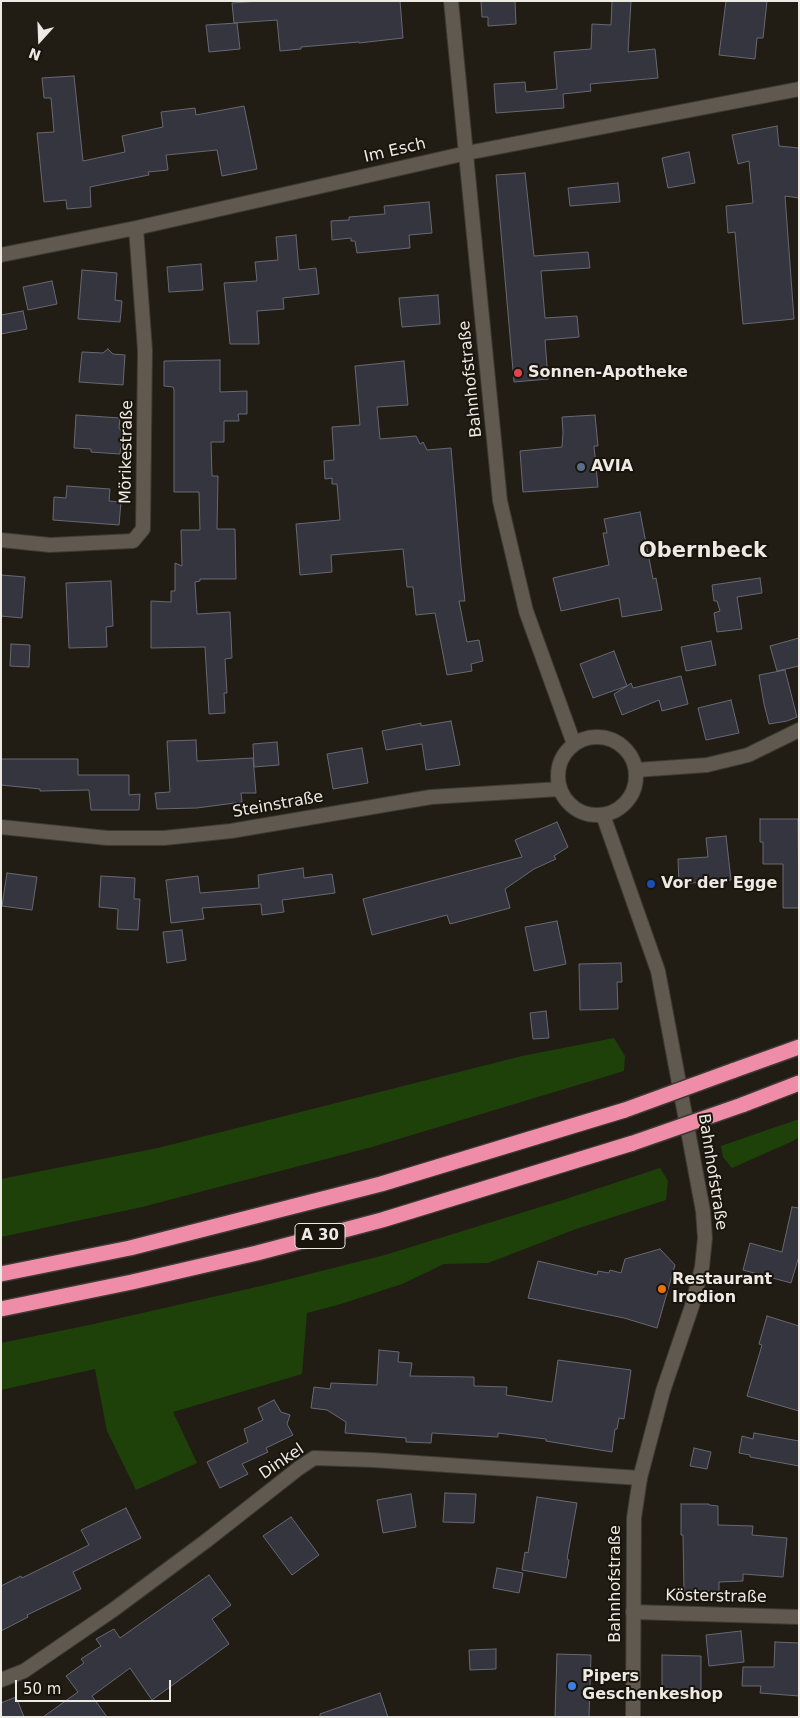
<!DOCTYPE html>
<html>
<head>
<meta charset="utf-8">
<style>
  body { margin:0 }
  #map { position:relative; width:800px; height:1718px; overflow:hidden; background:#221d14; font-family:"DejaVu Sans",sans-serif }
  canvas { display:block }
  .frame { position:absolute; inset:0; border:2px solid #ede9e3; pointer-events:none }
  .north { position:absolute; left:15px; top:15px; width:50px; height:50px; -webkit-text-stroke:4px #19140c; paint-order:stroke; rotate:200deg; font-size:14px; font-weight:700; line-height:20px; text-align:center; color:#ede9e3 }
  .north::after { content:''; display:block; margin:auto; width:18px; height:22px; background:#ede9e3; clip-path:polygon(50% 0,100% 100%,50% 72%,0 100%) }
  .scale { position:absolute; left:15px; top:1680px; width:156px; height:22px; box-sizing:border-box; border:2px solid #ede9e3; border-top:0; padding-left:6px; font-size:15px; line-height:18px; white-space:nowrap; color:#ede9e3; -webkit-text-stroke:4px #19140c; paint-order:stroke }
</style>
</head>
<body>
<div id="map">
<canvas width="800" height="1718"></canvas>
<div class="frame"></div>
<div class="north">N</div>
<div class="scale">50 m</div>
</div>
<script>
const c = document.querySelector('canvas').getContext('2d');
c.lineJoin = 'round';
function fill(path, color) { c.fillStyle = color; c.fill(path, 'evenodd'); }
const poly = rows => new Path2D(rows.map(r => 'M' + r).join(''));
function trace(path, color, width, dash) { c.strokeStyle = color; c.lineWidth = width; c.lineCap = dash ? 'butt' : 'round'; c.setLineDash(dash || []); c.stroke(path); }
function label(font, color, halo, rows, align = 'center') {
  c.font = font + ' "DejaVu Sans",sans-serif'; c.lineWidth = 4; c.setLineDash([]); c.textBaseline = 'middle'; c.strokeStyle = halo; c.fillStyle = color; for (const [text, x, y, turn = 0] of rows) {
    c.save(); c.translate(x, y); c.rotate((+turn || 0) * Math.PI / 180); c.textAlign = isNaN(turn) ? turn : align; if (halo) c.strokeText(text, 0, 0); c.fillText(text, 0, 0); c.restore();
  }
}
fill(poly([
  [614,1038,625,1056,624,1071,372,1147,142,1207,1,1237,1,1179,158,1148,522,1056],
  [799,1119,799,1137,793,1141,732,1168,723,1157,721,1146],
  [660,1168,668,1181,666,1200,576,1229,488,1263,444,1264,402,1284,341,1304,307,1313,302,1374,173,1412,197,1463,136,1490,107,1431,95,1369,1,1390,1,1343,94,1324,274,1283,385,1255,563,1200]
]), '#1e410a');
const building = poly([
  [260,1,400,1,403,38,359,43,359,42,301,47,301,49,280,51,277,20,234,23,232,3,260,1],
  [481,1,515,1,516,24,488,26,488,17,482,17,481,1],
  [612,1,631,1,628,52,655,49,658,78,590,84,591,91,563,94,564,108,496,113,494,84,525,82,526,92,557,89,554,52,591,49,592,24,611,25,612,1],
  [726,1,767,1,763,38,757,38,755,59,719,55,726,1],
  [237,23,240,49,209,52,206,25,237,23],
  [74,76,83,161,125,152,122,136,163,127,161,112,195,108,196,115,244,106,257,169,222,176,217,150,166,155,168,170,148,172,149,175,90,187,91,207,67,209,66,200,44,202,37,133,54,132,51,98,44,98,42,78,74,76],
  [777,126,779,146,799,148,799,198,785,196,794,319,743,324,735,232,728,233,726,206,753,203,749,161,738,164,732,135,777,126],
  [689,152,695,183,668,188,662,158,689,152],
  [525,173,534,256,588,252,590,268,541,271,545,318,577,316,579,337,545,340,548,379,514,382,496,175,525,173],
  [618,183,620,202,570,206,568,188,618,183],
  [429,202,432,233,409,235,410,248,357,253,355,241,351,241,351,238,332,240,331,221,349,220,349,217,385,214,384,206,429,202],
  [296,235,299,270,316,268,319,294,283,298,284,309,257,311,259,344,230,344,224,283,257,281,255,262,278,260,276,237,296,235],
  [201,264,203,290,169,292,167,267,201,264],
  [82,270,117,273,115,300,122,301,120,322,78,319,82,270],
  [52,281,57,304,28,310,23,287,52,281],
  [438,295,440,324,402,327,399,298,438,295],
  [23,311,27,329,1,334,1,315,23,311],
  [108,349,113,354,125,355,123,385,79,382,82,352,103,353,108,349],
  [220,360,220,392,247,391,247,414,238,414,239,421,224,421,224,442,211,442,212,476,218,476,217,529,235,529,236,579,200,579,200,581,195,582,197,614,230,612,232,658,225,659,227,693,224,693,225,713,209,714,205,647,151,648,151,601,171,602,171,591,175,591,175,563,182,566,181,530,200,530,199,492,174,492,174,390,173,387,164,386,164,361,220,360],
  [404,361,408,405,377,407,380,439,416,436,420,444,423,442,427,450,451,448,461,566,465,601,459,601,467,642,479,640,483,661,471,664,472,671,447,675,435,613,416,615,413,587,407,587,403,549,331,555,332,572,300,575,296,524,340,520,337,484,332,484,332,478,325,479,324,461,334,460,332,427,360,425,355,366,404,361],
  [76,415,120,418,119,428,122,432,120,454,91,452,91,449,74,448,76,415],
  [595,415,598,446,594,446,598,487,523,492,520,451,562,447,563,433,562,417,595,415],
  [67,486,110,489,109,501,121,502,119,525,53,520,54,497,66,498,67,486],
  [640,512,653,579,656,578,662,610,622,617,619,598,561,611,553,578,609,565,603,533,607,533,604,519,640,512],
  [1,575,25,577,22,618,1,616,1,575],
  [760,578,762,593,737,597,742,629,717,632,714,613,720,611,717,601,714,601,712,585,760,578],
  [111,581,113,626,106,627,107,647,69,648,66,583,111,581],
  [799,638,799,666,777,671,770,646,799,638],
  [711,641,716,665,686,671,681,647,711,641],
  [11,644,30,645,29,667,10,666,11,644],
  [614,651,627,686,631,683,633,688,681,676,688,704,662,711,659,700,622,715,614,694,627,686,593,698,580,664,614,651],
  [785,670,797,717,787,721,769,724,764,704,759,675,785,670],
  [731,700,739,733,706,740,698,708,731,700],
  [451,721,460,765,426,770,422,744,386,750,382,731,421,723,421,726,451,721],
  [196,740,197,761,253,758,256,793,241,793,242,802,197,808,157,809,155,793,170,792,167,741,196,740],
  [277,742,279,765,254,767,253,744,277,742],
  [362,748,368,783,333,789,327,754,362,748],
  [1,759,78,759,78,775,129,775,129,795,140,794,139,810,91,810,89,790,40,791,40,789,1,785,1,759],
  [760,819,798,819,799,908,783,908,783,864,763,864,763,842,760,842,760,819],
  [557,822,568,847,554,856,556,859,534,869,505,889,510,908,450,924,447,915,372,935,363,899,522,857,515,840,557,822],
  [726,836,731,880,679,884,678,859,708,857,706,838,726,836],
  [303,868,304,878,332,874,335,893,282,900,284,912,262,915,261,904,202,908,204,919,171,923,166,880,198,876,200,893,259,888,258,875,303,868],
  [7,873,37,877,32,910,2,906,7,873],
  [101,876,135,878,134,899,140,899,138,930,117,929,118,909,99,907,101,876],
  [557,921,566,964,534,971,525,927,557,921],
  [182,930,186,960,167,963,163,932,182,930],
  [621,963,622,982,617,982,618,1009,580,1010,579,964,621,963],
  [546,1011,549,1038,533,1039,530,1013,546,1011],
  [792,1207,799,1208,799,1256,791,1283,743,1270,750,1243,782,1252,792,1207],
  [660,1249,675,1265,657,1328,624,1318,528,1298,538,1261,597,1275,598,1271,609,1273,610,1270,621,1273,625,1259,660,1249],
  [767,1316,799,1326,799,1411,747,1396,762,1345,759,1344,767,1316],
  [379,1350,399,1352,398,1362,412,1363,410,1376,474,1377,474,1386,507,1387,506,1395,552,1402,558,1360,631,1370,624,1419,619,1418,617,1429,615,1429,612,1452,546,1441,546,1439,498,1433,498,1437,432,1433,431,1443,406,1442,406,1438,345,1433,346,1422,327,1410,311,1408,314,1387,330,1389,331,1383,377,1385,379,1350],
  [274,1400,281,1412,290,1415,287,1424,293,1435,266,1448,268,1452,242,1464,248,1474,220,1488,207,1462,248,1442,244,1429,263,1420,258,1408,274,1400],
  [754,1433,799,1441,799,1466,750,1457,750,1455,739,1453,742,1436,753,1439,754,1433],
  [694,1448,711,1452,707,1469,690,1466,694,1448],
  [445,1493,476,1494,474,1523,443,1522,445,1493],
  [411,1494,416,1527,383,1533,377,1500,411,1494],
  [537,1497,577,1503,567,1559,569,1560,566,1578,522,1570,525,1552,528,1553,537,1497],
  [681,1504,709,1504,709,1505,718,1506,718,1525,753,1526,752,1535,787,1538,783,1577,743,1574,743,1581,719,1582,719,1591,684,1592,683,1535,681,1535,681,1504],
  [126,1508,141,1538,73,1572,81,1589,27,1615,28,1617,1,1631,1,1586,21,1576,22,1578,89,1545,81,1530,126,1508],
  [291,1517,319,1555,292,1575,263,1536,291,1517],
  [497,1568,523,1573,519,1593,493,1588,497,1568],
  [209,1575,231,1605,212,1619,229,1644,152,1700,130,1668,92,1696,107,1717,43,1717,78,1692,66,1676,84,1663,81,1659,101,1646,96,1639,114,1629,120,1638,209,1575],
  [741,1631,744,1662,709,1666,706,1635,741,1631],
  [775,1642,799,1643,799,1696,760,1693,761,1686,742,1686,743,1667,774,1667,775,1642],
  [496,1649,496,1669,470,1670,469,1650,496,1649],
  [557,1654,591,1655,589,1717,555,1717,557,1654],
  [662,1655,701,1656,701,1690,693,1690,693,1698,673,1698,673,1690,662,1690,662,1655],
  [380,1693,388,1717,320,1717,320,1714,380,1693],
  [16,1697,24,1717,1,1717,1,1703,16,1697]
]);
fill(building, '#35353f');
trace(building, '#686873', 1);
const minor = poly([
  [1,255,136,228,467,153,799,89],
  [1,540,50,545,133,541,143,529,145,350,136,228],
  [636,770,707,765,748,755,799,730],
  [1,827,107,838,164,838,231,831,431,797,560,789],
  [633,1612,799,1617],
  [1,1680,24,1671,113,1610,206,1541,299,1468,314,1458,373,1460,640,1478]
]);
const tertiary = poly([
  [451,1,500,501,526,611,574,744],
  '558 776a39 39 0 1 1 78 0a39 39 0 1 1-78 0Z',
  [603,815,658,971,703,1211,705,1238,702,1267,692,1306,663,1391,640,1478,634,1518,633,1717]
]);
const motorway = poly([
  [732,1071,799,1047],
  [742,1105,799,1083],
  [1,1274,130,1248,381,1184,625,1110],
  [1,1309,132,1282,257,1253,382,1220,633,1143]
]);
trace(minor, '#3d3934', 16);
trace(tertiary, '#3d3934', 16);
trace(motorway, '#3d3934', 18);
trace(minor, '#5f594f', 14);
trace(tertiary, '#5f594f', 14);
trace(motorway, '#ef8da9', 15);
const motorwayBridge = poly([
  [625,1110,732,1071],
  [633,1143,742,1105]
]);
trace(motorwayBridge, '#3d3934', 18, []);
trace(motorwayBridge, '#ef8da9', 15);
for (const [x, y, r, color] of [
  [518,373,5,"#e0444e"],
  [581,467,5,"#5c6f8a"],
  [651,884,5,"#1a4fb4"],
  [662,1289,5,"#e8710a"],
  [572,1686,5,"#3f7fe0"]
]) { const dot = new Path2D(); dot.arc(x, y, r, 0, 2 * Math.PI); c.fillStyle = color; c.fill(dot); trace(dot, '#19140c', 2); }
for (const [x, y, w] of [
  [320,1236,50]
]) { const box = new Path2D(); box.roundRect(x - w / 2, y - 12.5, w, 25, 4); c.fillStyle = '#19140c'; c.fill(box); trace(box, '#ede9e3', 1); }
label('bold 15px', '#ede9e3', null, [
  ["A 30",320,1236]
]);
label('16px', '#ede9e3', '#19140c', [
  ["Im Esch",395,151,-13],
  ["Bahnhofstraße",471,379,-96],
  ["Mörikestraße",127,452,-89],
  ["Steinstraße",278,805,-10],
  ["Bahnhofstraße",712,1172,81],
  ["Dinkel",282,1462,-34],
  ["Bahnhofstraße",616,1584,-90],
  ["Kösterstraße",716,1597,1]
]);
label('bold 16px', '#ede9e3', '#19140c', [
  ["Sonnen-Apotheke",528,373],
  ["AVIA",591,467],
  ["Vor der Egge",661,884],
  ["Restaurant",672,1280],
  ["Irodion",672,1298],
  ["Pipers",582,1677],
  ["Geschenkeshop",582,1695]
], 'left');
label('bold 21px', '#ede9e3', '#19140c', [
  ["Obernbeck",703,552]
]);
</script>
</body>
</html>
